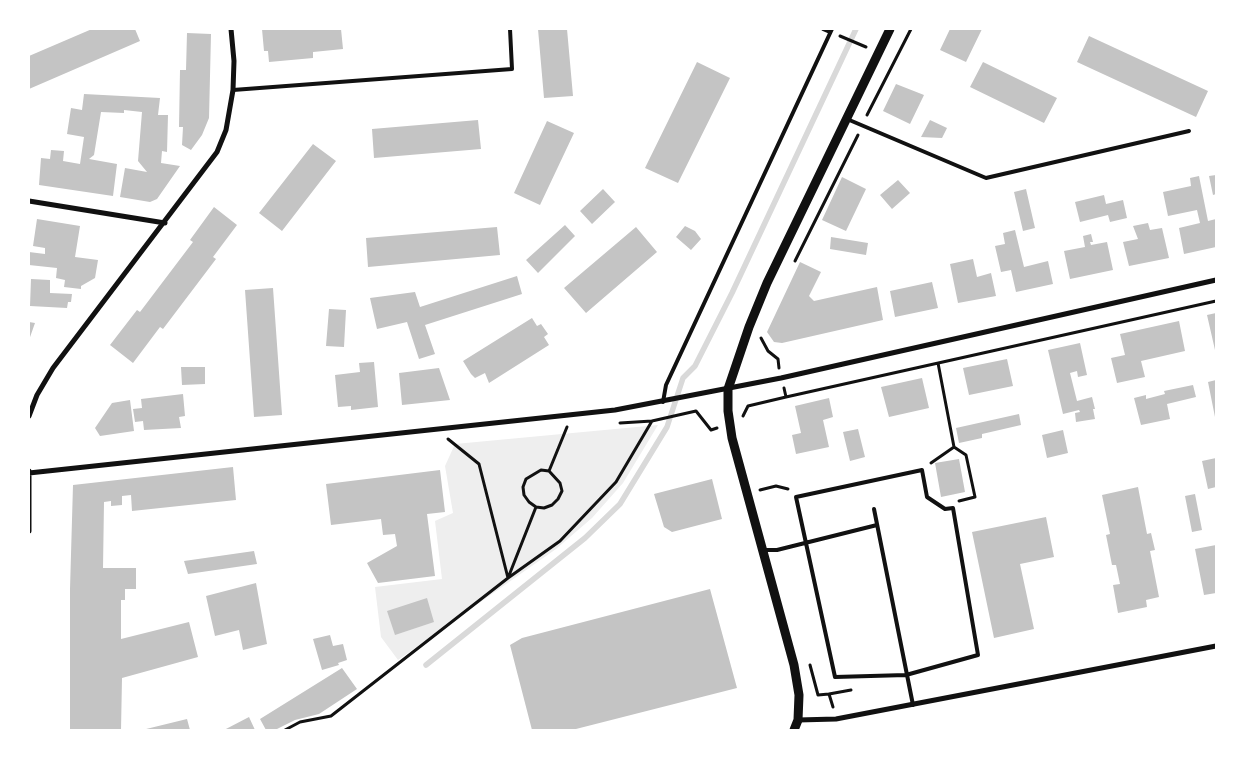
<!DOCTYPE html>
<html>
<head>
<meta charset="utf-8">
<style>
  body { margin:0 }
  #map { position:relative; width:1245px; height:759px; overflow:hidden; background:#fff; font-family:"DejaVu Sans",sans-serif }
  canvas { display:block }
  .frame { position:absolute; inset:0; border:30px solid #fff; pointer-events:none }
</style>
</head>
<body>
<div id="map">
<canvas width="1245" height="759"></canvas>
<div class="frame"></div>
</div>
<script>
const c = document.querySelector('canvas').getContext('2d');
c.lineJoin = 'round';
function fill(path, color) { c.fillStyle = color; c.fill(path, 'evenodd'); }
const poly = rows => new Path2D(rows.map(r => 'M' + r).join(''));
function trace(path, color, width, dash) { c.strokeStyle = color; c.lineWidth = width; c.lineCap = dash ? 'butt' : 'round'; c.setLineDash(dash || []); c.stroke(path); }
fill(poly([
  [658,425,623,483,592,518,556,549,398,660,381,637,375,587,442,579,435,521,453,513,445,466,455,444]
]), '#eee');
trace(poly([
  [426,665,585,538,620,504,667,427,683,378,695,366,732,293,856,29]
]), '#d9d9d9', 5.5);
fill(poly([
  [92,29,135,29,140,41,29,89,29,56],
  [262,29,341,29,343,49,313,52,313,58,269,62,268,51,264,51],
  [538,29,567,29,573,96,544,98],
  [950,29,982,29,966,62,940,50],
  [187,33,211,34,209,118,202,135,191,150,182,145,183,127,179,127,180,70,186,70],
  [1089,36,1208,91,1196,117,1077,62],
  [697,62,730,78,678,183,645,168],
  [983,62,1057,98,1044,123,970,87],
  [896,84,924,95,910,124,883,111],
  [84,94,160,98,158,115,168,115,167,152,162,151,161,163,180,166,157,199,150,202,120,197,125,168,147,172,138,161,142,112,124,110,124,113,101,112,94,155,89,159,117,164,113,196,39,185,41,158,50,159,51,150,64,151,63,161,80,164,84,137,67,134,71,108,82,110],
  [478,120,481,149,374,158,372,129],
  [930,120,947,128,942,138,921,137],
  [547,121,574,133,540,205,514,193],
  [313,144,336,161,282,231,259,213],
  [1216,175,1216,194,1213,195,1209,176],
  [1199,176,1208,221,1216,219,1216,247,1184,254,1179,228,1200,223,1197,210,1168,216,1163,192,1191,186,1190,178],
  [842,177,866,189,846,231,822,220],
  [898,180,910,193,892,209,880,195],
  [603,189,615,202,592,224,580,211],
  [1026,189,1035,228,1023,231,1014,192],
  [1104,195,1106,204,1123,200,1127,218,1110,222,1108,215,1080,222,1075,202],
  [214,207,237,225,213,257,216,259,163,329,160,327,133,363,110,345,137,310,140,312,193,242,190,240],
  [37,219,80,226,75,257,98,260,95,278,81,286,81,289,64,287,65,280,56,278,57,268,29,265,29,252,45,254,45,248,33,246],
  [1148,223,1150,230,1162,228,1169,258,1129,266,1123,242,1138,239,1133,226],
  [565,225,575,236,538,273,526,260],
  [685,226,695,231,701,239,691,250,676,237],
  [497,227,500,255,368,267,366,238],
  [636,227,657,252,586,313,564,288],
  [1015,230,1024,267,1048,261,1053,284,1016,292,1011,270,1001,272,995,246,1005,244,1003,233],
  [1091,234,1093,242,1090,242,1091,245,1107,242,1113,270,1070,279,1064,251,1085,247,1083,236],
  [831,237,868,243,866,255,830,249],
  [973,259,977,277,991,273,996,296,958,303,950,264],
  [800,262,821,272,809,296,814,301,877,287,883,320,782,343,774,342,767,332],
  [517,276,522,294,425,325,435,354,419,359,407,322,377,329,370,298,415,292,420,307],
  [31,279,50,280,50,293,72,294,71,302,68,302,67,308,30,306],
  [932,282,938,308,895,317,890,291],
  [273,288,282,415,254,417,245,290],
  [329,309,346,310,344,347,326,346],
  [1216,313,1216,350,1215,350,1207,315],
  [532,318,537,326,541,324,548,334,544,337,549,345,489,383,485,373,475,378,471,374,463,361],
  [1179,321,1185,351,1141,361,1145,377,1117,383,1111,358,1125,355,1120,334],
  [29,322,35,323,29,340],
  [1080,343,1087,375,1078,377,1077,371,1070,373,1077,401,1092,397,1095,409,1093,409,1095,419,1076,422,1075,413,1080,412,1079,410,1063,414,1048,350],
  [1007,359,1013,386,969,395,963,368],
  [374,362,378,407,351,410,351,406,338,407,335,375,360,372,359,363],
  [181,367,205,367,205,384,182,385],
  [439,368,450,400,402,405,399,373],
  [922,378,929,408,889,417,881,387],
  [1216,380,1216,417,1215,417,1208,382],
  [1193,385,1196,397,1167,404,1170,419,1141,425,1134,398,1146,395,1146,399,1165,394,1164,391],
  [183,394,185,416,179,417,181,428,144,430,143,421,135,422,133,409,142,408,141,399],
  [829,398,833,417,823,420,829,447,796,454,792,435,801,433,795,406],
  [130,400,134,431,100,436,95,428,112,403],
  [1019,414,1021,425,982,434,982,438,959,443,956,428],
  [858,429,865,457,850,461,843,432],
  [1063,430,1068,453,1047,458,1042,435],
  [1216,458,1216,487,1208,489,1202,461],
  [959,459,965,492,941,497,935,463],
  [233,467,236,500,132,511,131,495,122,496,122,505,111,506,111,501,104,502,103,568,136,568,136,589,125,589,125,600,121,600,121,639,189,622,198,657,122,678,121,730,70,730,70,589,73,485],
  [440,470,445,512,427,514,435,576,378,583,367,563,397,546,395,534,383,535,381,519,331,525,326,484],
  [712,479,722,519,672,532,664,527,654,494],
  [1138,487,1147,534,1151,533,1155,550,1150,551,1159,597,1146,600,1147,607,1118,613,1113,585,1120,584,1116,565,1112,565,1106,535,1110,534,1102,495],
  [1195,494,1202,530,1192,532,1185,496],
  [1046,517,1054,557,1020,564,1034,629,994,638,972,532],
  [1216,545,1216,593,1204,595,1195,549],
  [254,551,257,564,188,574,184,561],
  [256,583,267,644,243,650,239,630,215,636,206,596],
  [710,589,737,688,572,730,532,730,510,645,522,638],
  [427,598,434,622,395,635,387,611],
  [330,635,333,646,343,644,347,660,338,663,339,665,322,670,313,639],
  [342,668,357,689,319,714,295,720,275,730,266,730,260,719],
  [249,717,255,730,224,730],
  [187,719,190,730,142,730]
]), '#c4c4c4');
trace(poly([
  [840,36,866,47],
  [867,115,911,29],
  [795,261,858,135],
  [761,338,768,351,778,359,779,368],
  [786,397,1216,301],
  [743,416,748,406,786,397,784,388],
  [620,423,652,421],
  [448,439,479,464,508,578,560,541,616,482,652,421,696,411,711,430,717,428],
  [954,447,966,455,975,497,959,501],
  [931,463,954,447,938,363],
  [760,490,776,486,788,489],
  [536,507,544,508,552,505,558,499,562,491,560,483,549,471,567,427],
  [810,665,818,695,829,694,833,707],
  [829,694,851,690],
  [285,730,300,722,331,716,508,578,536,507,529,502,524,495,523,487,526,479,541,470,549,471]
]), '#111', 3);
trace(poly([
  [823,29,830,32],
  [233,90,512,69,510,29],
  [847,119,986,178,1189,131],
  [663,402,666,385,832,29],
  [922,470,927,497,945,509,953,508,978,655,906,675,835,677,796,497,922,470],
  [874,509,913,705],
  [763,550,777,550,877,525]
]), '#111', 4);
trace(poly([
  [29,201,165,223],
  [29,416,37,395,53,368,217,152,226,130,233,90,234,61,231,29],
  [29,473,615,410,781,378,1216,280],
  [29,531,29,471],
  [798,720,836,719,1216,646]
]), '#111', 5);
trace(poly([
  [794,730,798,720,799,695,794,665,732,438,728,411,728,389,749,327,767,283,890,29]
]), '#111', 9);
</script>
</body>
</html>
